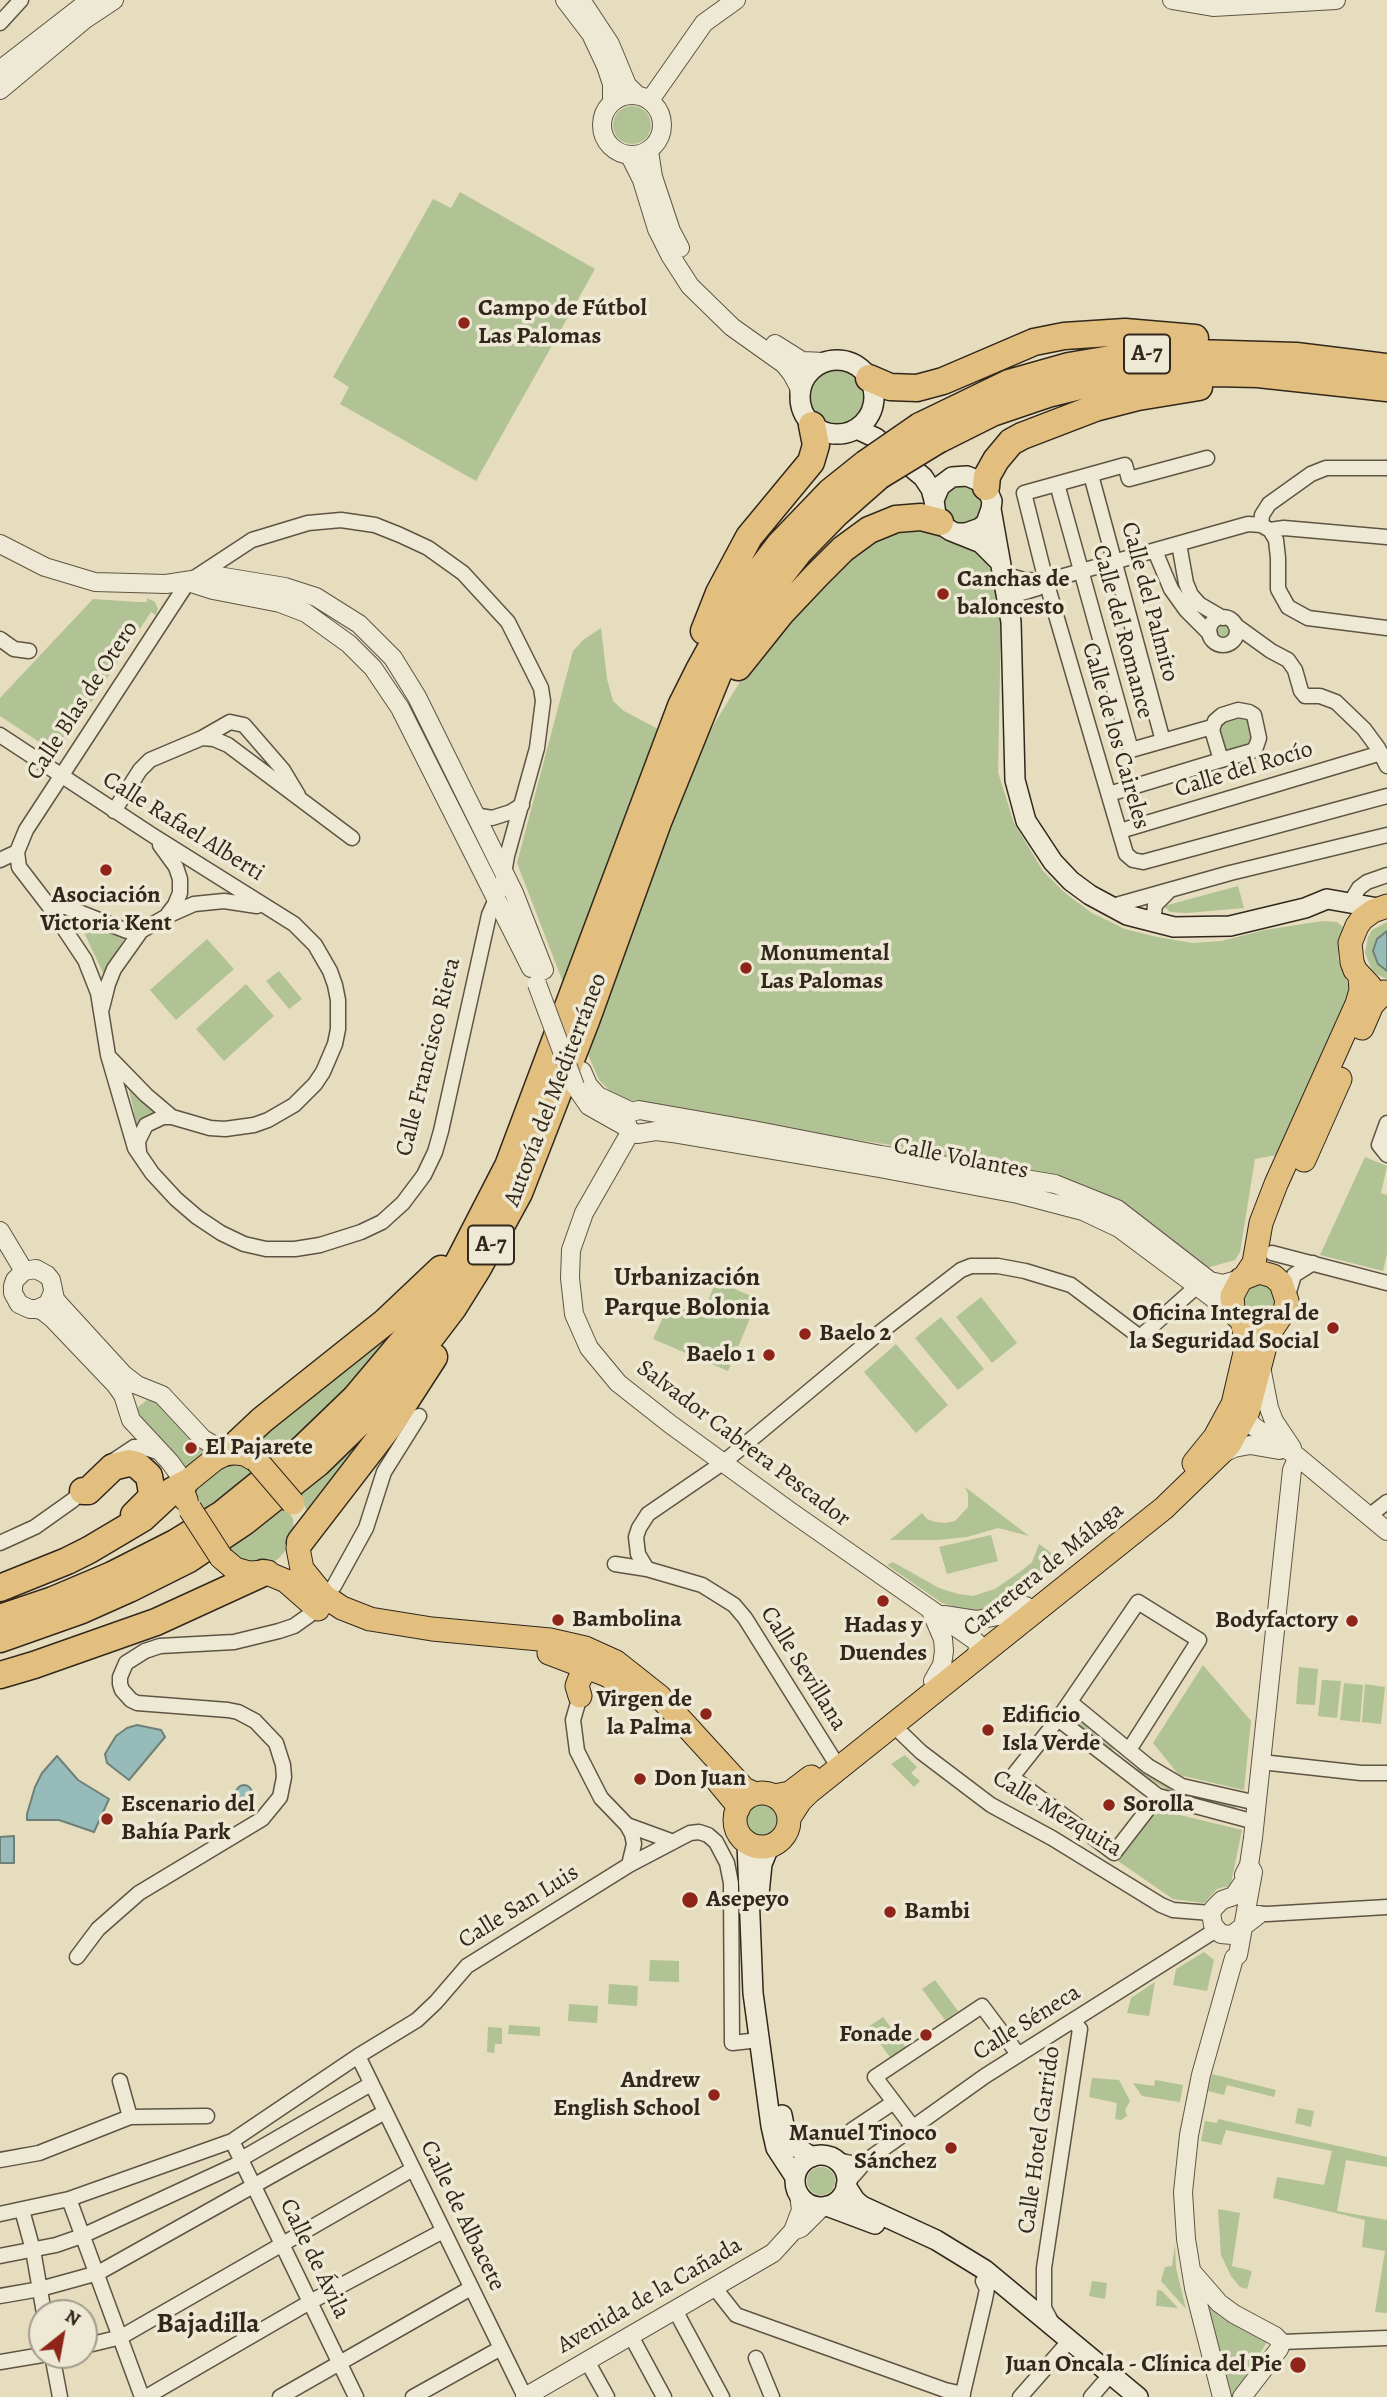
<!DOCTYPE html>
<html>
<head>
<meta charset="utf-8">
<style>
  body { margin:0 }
  #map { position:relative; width:1387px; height:2397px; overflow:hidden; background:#e5ddbe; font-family:Alegreya,serif }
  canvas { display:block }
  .north { position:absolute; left:28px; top:2299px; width:70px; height:70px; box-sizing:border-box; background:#eee9d5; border:2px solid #a39b8b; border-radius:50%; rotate:31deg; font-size:19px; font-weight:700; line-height:28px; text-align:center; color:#32271b }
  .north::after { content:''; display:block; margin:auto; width:24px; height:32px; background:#8f2418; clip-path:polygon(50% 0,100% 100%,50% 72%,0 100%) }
</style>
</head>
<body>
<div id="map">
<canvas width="1387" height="2397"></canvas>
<div class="north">N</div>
</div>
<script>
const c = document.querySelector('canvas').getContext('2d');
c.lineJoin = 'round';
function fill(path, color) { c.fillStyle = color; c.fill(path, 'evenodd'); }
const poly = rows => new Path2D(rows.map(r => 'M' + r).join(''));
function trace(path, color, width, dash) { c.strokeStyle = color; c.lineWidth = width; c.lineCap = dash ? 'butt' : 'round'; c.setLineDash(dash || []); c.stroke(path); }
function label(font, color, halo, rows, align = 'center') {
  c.font = font + ' Alegreya,serif'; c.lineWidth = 7; c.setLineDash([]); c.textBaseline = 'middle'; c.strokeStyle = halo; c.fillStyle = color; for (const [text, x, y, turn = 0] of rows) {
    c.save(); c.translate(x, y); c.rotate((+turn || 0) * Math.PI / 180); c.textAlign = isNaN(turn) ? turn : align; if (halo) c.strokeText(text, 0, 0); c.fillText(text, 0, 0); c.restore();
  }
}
fill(poly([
  '613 125a19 19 0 1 1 38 0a19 19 0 1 1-38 0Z',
  [460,192,595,269,476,481,340,404,349,387,333,377,433,199,451,208],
  '809 396a28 28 0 1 1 56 0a28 28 0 1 1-56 0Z',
  [968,484,984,497,983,517,959,527,947,518,943,505,945,498,954,487],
  [914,524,979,549,996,580,1001,620,998,772,1014,823,1043,871,1065,893,1092,913,1125,929,1157,937,1193,943,1221,941,1265,930,1322,921,1337,922,1343,927,1338,958,1351,992,1277,1155,1255,1159,1240,1252,1235,1260,1203,1269,1059,1181,897,1146,734,1121,628,1100,610,1091,599,1080,587,1052,691,770,713,726,747,670,784,621,871,535],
  [147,598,155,602,158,609,156,615,151,612,60,749,53,751,0,716,0,698,93,599,137,602,147,602],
  '1214 632a9 9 0 1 1 18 0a9 9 0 1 1-18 0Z',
  [601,628,607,679,613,701,624,711,658,729,564,985,517,863,573,651,583,640],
  [1244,710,1258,743,1221,760,1213,725],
  [1238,886,1244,908,1187,913,1170,912,1164,906],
  [1387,922,1387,931,1382,934,1383,969,1387,971,1387,979,1376,974,1371,968,1365,953,1368,937,1372,930],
  [80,924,124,938,104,975],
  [207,939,234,969,176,1020,150,990],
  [279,971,302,999,289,1009,266,981],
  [246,984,274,1016,224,1061,196,1029],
  [128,1085,155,1111,137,1126],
  [1365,1157,1387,1166,1381,1193,1387,1195,1387,1254,1383,1271,1320,1255],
  [716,1281,758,1299,728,1371,653,1339,664,1315,668,1317,671,1310,705,1308],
  [1264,1283,1274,1290,1276,1307,1263,1319,1246,1314,1241,1297,1247,1286],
  [981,1297,1017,1343,992,1363,956,1317],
  [941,1317,984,1369,958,1390,915,1338],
  [381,1338,386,1343,358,1379,270,1463,247,1445],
  [896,1344,948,1405,916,1433,864,1372],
  [148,1399,155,1400,204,1450,206,1452,187,1468,140,1421,137,1413,138,1407],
  [384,1413,311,1517,298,1495],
  [232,1459,258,1472,200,1514,194,1496,196,1489],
  [965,1487,1029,1536,998,1528,967,1537,938,1540,890,1540,922,1513,927,1519,935,1522,946,1523,955,1521,968,1507,968,1494],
  [285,1505,293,1519,294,1529,287,1549,278,1559,266,1566,246,1567,225,1549],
  [991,1535,998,1561,947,1574,939,1547],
  [1039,1544,1058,1558,1009,1598,988,1611,962,1609,942,1603,887,1565,893,1562,939,1588,958,1594,973,1596,995,1589,1021,1571,1032,1562],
  [1203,1665,1251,1721,1244,1790,1179,1775,1153,1743],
  [1299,1667,1318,1669,1315,1705,1296,1704],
  [1322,1680,1341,1681,1337,1718,1318,1716],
  [1344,1683,1363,1685,1360,1722,1340,1720],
  [1365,1684,1385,1687,1381,1724,1362,1722],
  [1077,1718,1114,1748,1109,1753,1072,1723],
  [905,1755,917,1767,911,1773,920,1781,914,1787,891,1764],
  [1139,1765,1237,1805,1234,1811,1178,1797,1136,1770],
  '744 1821a18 18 0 1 1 36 0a18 18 0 1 1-36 0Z',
  [1155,1809,1242,1830,1230,1888,1224,1887,1217,1889,1204,1903,1173,1899,1115,1859],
  [1204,1952,1214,1960,1207,1991,1173,1985,1176,1969],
  [650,1960,679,1961,679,1982,649,1981],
  [935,1980,958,2011,945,2020,922,1989],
  [1155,1982,1149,2016,1127,2013,1131,1998],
  [609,1984,638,1986,637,2006,608,2004],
  [569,2004,598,2006,597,2023,568,2021],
  [883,2017,907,2049,892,2060,868,2027],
  [509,2025,540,2027,540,2036,508,2034],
  [488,2027,502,2028,502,2044,495,2044,494,2053,487,2052],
  [1212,2074,1276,2090,1274,2097,1227,2085,1224,2095,1208,2091],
  [1092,2078,1119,2080,1130,2101,1125,2110,1127,2116,1121,2120,1115,2119,1117,2103,1089,2097],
  [1155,2080,1183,2085,1180,2102,1142,2096,1133,2083,1154,2086],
  [1298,2108,1314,2111,1311,2127,1295,2123],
  [1218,2119,1387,2157,1387,2167,1346,2160,1337,2211,1387,2220,1387,2313,1375,2312,1385,2251,1362,2247,1365,2220,1273,2198,1277,2177,1324,2185,1332,2151,1226,2130,1221,2145,1201,2141,1205,2121,1217,2123],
  '807 2181a14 14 0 1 1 28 0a14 14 0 1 1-28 0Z',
  [1218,2209,1240,2213,1232,2266,1252,2271,1247,2289,1240,2287,1231,2276,1221,2255],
  [1175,2244,1176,2268,1186,2309,1161,2281,1165,2267,1172,2266],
  [1092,2281,1107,2283,1105,2299,1089,2296],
  [1157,2290,1162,2291,1178,2308,1156,2306],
  [1208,2307,1213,2308,1219,2316,1230,2323,1263,2337,1267,2342,1233,2397,1230,2396]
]), '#b1c294');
const water = poly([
  [1387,931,1387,971,1378,964,1373,951,1377,939,1387,931],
  [137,1725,161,1730,165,1737,129,1780,107,1763,105,1754,116,1736,127,1728,137,1725],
  [57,1756,78,1780,109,1799,94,1832,59,1820,27,1820,27,1814,35,1787,42,1773,57,1756],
  '236 1793a8 8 0 1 1 16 0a8 8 0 1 1-16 0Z',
  [14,1836,14,1863,0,1863,0,1837,14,1836]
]);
fill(water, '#97bbb8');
trace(water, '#6f8079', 2);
const minor = poly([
  [0,23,21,0],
  [1207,458,1129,479,1125,465,1024,493,1046,581,1126,854,1133,860,1143,862,1387,796],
  [1091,475,1163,741],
  [1057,484,1131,750,1212,727],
  [341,520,375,525,400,535,428,548,463,573,508,622,541,688,543,701,537,748,507,856,502,885,489,915,441,1131,435,1152,424,1175,403,1203,382,1222,361,1232,320,1245,295,1249,266,1249,244,1244,221,1233,197,1217,176,1199,152,1173,135,1148,108,1055,98,993,85,960,49,906,19,867,17,852,26,830,188,582,252,540,308,523,341,520],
  [1261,525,1262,515,1269,504,1311,474,1326,468,1387,468],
  [1270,530,1276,540,1278,558,1278,589,1288,607,1308,618,1387,628],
  [1270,530,1284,528,1387,537],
  [1179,544,1186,583,1191,595,1199,604,1223,618],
  [1155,551,1171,589,1186,610,1210,634],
  [1003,574,1024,580,1046,581,1248,524,1261,525,1270,530],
  [1008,597,1038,588,1046,581],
  '1209 631a14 14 0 1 1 28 0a14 14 0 1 1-28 0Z',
  [1235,625,1271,651,1288,660,1295,670,1301,691,1305,696,1320,696,1336,702,1364,729,1378,748,1387,766],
  [0,639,14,649,29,651],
  [0,735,152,835,294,924,315,945,330,971,335,985,338,1000,338,1029,335,1044,323,1072,315,1084,294,1105,268,1120,254,1125,225,1129,210,1128,172,1117,146,1095,110,1058],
  [202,738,230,722,244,725,283,770,298,795],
  [1109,794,1221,760,1252,751,1256,747,1259,738,1254,715,1249,712,1238,710,1222,715,1215,721,1212,730,1221,760],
  [471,809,480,816,492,818,511,812,522,805],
  [114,811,140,770,150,760,202,738,214,739,228,745,352,838],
  [1120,831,1381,753],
  [160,845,176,867,180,879,180,893,175,905,168,914],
  [0,860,17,852],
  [1350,903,1359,888,1367,882,1387,875],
  [49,906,66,907,127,931,141,931],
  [1109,907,1230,873,1387,835],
  [1153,923,1155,905,1168,892],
  [102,1008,108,984,114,969,141,931,167,916,194,904,224,901,257,906],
  [1387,1123,1379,1145,1387,1155],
  [139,1152,138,1141,146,1125,163,1117,172,1117],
  [1272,1253,1387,1283],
  [1288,1295,1294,1275,1313,1263],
  [113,1461,134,1447,142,1447,161,1453],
  [1369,1516,1387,1502],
  [0,1543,35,1527,73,1500,86,1487],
  [615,1564,647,1569,702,1585,734,1605,745,1618,834,1760],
  [647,1569,638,1554,636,1537,639,1528,648,1514,724,1462,874,1337,961,1270,971,1266,998,1266,1025,1271,1071,1285,1140,1337,1196,1287,1200,1277],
  [324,1596,334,1586,366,1528,384,1472,419,1416],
  [580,1696,573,1720,577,1751,601,1798,627,1825,632,1834,634,1844,629,1865],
  [1070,1702,1148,1766,1182,1786,1257,1803],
  [1058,1719,1158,1796,1255,1822],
  [893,1725,921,1752,991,1805,1052,1838,1161,1905,1173,1910,1211,1913],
  [1129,1750,1199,1640,1138,1602,1058,1719,1012,1777,1114,1853,1158,1796],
  [1261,1762,1361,1773,1387,1773],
  [627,1825,671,1841],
  [1250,1913,1267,1914,1387,1907],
  [77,1957,98,1929,139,1893,262,1819,280,1797,284,1777,283,1765,276,1743,255,1721,238,1712,228,1710,137,1703,131,1700,122,1690,120,1684,120,1677,126,1663,145,1651,160,1646,234,1642,279,1631,294,1626,318,1609],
  [358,2056,525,2397],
  [120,2081,130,2117],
  [912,2126,875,2077,982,2006,1018,2054],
  [852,2130,894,2102],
  [232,2141,356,2397],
  [241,2159,371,2084],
  [0,2160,39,2153,130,2117,207,2116],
  [837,2160,856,2164,866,2161],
  [847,2183,866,2161,985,2076,1216,1930],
  [69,2199,142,2397],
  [22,2210,33,2250,44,2313],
  [0,2214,69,2199,232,2141,358,2056,417,2020,436,2002,467,1966,629,1865,690,1833,699,1832,708,1835,716,1842,727,1863,731,1883,732,2043,759,2040],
  [0,2256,56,2245,82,2236,242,2162],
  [714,2287,736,2315,945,2390,963,2394],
  [0,2296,40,2289,98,2273,385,2112],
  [675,2310,722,2397],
  [1052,2323,1044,2308,1044,2268,1080,2029,1073,2021],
  [631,2336,664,2397],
  [1281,2342,1387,2338],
  [84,2346,121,2337,413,2169],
  [52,2355,60,2397],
  [756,2358,772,2397],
  [587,2361,607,2397],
  [0,2362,42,2355],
  [146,2397,310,2302,443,2231],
  [280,2397,471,2288],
  [413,2397,501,2348],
  [962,2397,985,2299,987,2289,983,2281],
  [1020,2397,1064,2347],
  [1091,2397,1104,2382]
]);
const tertiary = poly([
  [565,0,591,34,606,66,612,84,612,102],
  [581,0,610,44,627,85,637,95],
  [1172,0,1213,7,1336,0],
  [0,70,90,0],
  [0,90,84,20,114,0],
  '602 125a30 30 0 1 1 60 0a30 30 0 1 1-60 0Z',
  [650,100,704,23,736,0],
  [649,151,653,177,671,231,680,248],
  [630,156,642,180,657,229,670,255,690,286,732,327,784,364,792,374,799,387,800,395],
  [775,344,802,361,825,362],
  [0,544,45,567,95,582,166,584,218,576,285,587,316,597,359,624,393,658,417,697,514,893,544,970],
  [191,583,213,590,280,603,306,613,349,644,373,668,400,708,531,968],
  [582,1071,588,1085,598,1096,632,1112,639,1110,753,1130,881,1155,1055,1184,1117,1209,1210,1281,1223,1284,1241,1279],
  [575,1086,589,1106,628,1128],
  [627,1124,629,1130,637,1134,656,1131,672,1133,879,1168,1018,1194,1083,1211,1119,1228,1237,1316],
  [631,1131,584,1213,571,1250,570,1278,574,1314,589,1348,618,1383,670,1424,791,1512,973,1639,978,1644,978,1650,973,1661],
  [0,1231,24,1271],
  [53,1292,48,1304,37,1309,30,1309,19,1304,13,1293,13,1286,15,1280,24,1271,36,1269,47,1275,51,1280,55,1299,59,1304,124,1375,137,1385,162,1395,203,1439,227,1453],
  [37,1309,43,1311,53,1319,115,1384,123,1395,131,1420,170,1462,185,1483],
  [1262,1372,1269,1408,1274,1421,1292,1448],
  [1240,1409,1253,1426,1298,1457,1387,1531],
  [1221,1454,1234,1448,1250,1445,1279,1450],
  [931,1611,943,1639,944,1651,942,1665,933,1681],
  [944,1615,976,1620,1010,1614,1026,1606],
  [1244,1875,1249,1865,1253,1838,1292,1470,1298,1457],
  [1242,1884,1234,1896,1222,1900,1214,1908,1211,1913,1213,1925,1221,1934,1232,1935,1258,1915],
  [793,2231,801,2210,799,2194],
  [1193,2273,1219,2303,1234,2314,1275,2336,1281,2342,1279,2349,1242,2397],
  [525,2397,773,2253,793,2231,801,2228,822,2207],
  [1222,2397,1194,2288,1186,2239,1183,2192,1189,2135,1201,2075,1234,1958,1238,1955,1253,1872,1249,1865]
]);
const secondary = poly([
  '800 397a37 37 0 1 1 74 0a37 37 0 1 1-74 0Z',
  [857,429,876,438,923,477,931,489,934,500],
  [991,509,1011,622,1015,780,1026,821,1053,862,1071,881,1090,895,1127,915,1174,927,1230,926,1305,908,1327,899,1378,908],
  [958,533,966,533,980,528,986,523,991,509,992,501,986,487,981,482,967,476,952,477,940,486,934,500,936,515,945,527,951,531,981,543,999,561],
  [747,1843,753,1993,771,2126,776,2148,795,2177],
  [759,1894,762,1864,769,1847],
  [782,2115,786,2135,793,2145,812,2157],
  '795 2181a26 26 0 1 1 52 0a26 26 0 1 1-52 0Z',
  [846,2186,855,2200,862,2206,936,2240,985,2270,1138,2397],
  [827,2206,875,2224]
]);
const primary = poly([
  [1370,986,1355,970,1352,962,1350,943,1357,926,1362,919,1373,911,1387,906],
  [1362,1028,1372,1005,1384,992],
  [1304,1160,1340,1079],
  [1246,1275,1254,1263,1261,1223,1276,1184,1357,1004,1361,990,1360,978],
  [1194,1463,1215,1437,1233,1404,1247,1344,1242,1321],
  [186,1500,183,1493,184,1484,215,1459,227,1453,236,1453,245,1454,257,1461],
  [298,1548,302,1569,324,1596,342,1608,370,1619,432,1629,550,1640,585,1648,616,1662,659,1696,744,1789,755,1794],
  [221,1557,235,1569,249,1573,268,1572],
  [267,1573,286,1581,318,1609],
  [549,1653,607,1675,628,1690],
  [580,1696,577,1686,580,1678,585,1671,602,1665],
  [716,1779,735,1802,738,1809],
  '735 1820a27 27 0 1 1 54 0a27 27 0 1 1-54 0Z',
  [774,1796,790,1793,811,1777],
  [789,1818,800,1801,809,1792,1164,1508,1229,1445,1248,1411,1268,1335,1285,1310,1287,1301,1281,1283,1273,1276,1259,1272,1241,1279,1232,1296,1233,1309,1237,1316,1248,1325,1257,1327,1276,1322]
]);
const motorway = poly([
  [869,378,890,387,917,388,943,381,1034,342,1064,336,1125,332,1195,338],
  [920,426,1009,383,1069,366,1134,355,1162,352,1296,356,1387,367],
  [938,440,992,413,1048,394,1105,380,1163,374,1213,373,1258,374,1387,388],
  [986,487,987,476,996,460,1011,442,1022,436,1095,408,1138,397,1199,387],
  [704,631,719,593,749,537,811,462,816,445,812,425],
  [738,667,782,612,817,575,843,549,869,530,896,519,921,517,940,522],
  [228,1452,262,1420,385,1322,441,1269],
  [83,1491,88,1491,113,1467,129,1463,137,1465,149,1476,152,1493,149,1500,134,1515],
  [300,1542,390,1425,434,1357],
  [0,1588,67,1561,89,1550,143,1518,172,1491,184,1484],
  [0,1618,53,1600,112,1575,175,1543,222,1514,301,1450,355,1398,419,1322,456,1267,508,1166,681,706,699,670,738,599,780,544,830,492,865,464],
  [0,1639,82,1610,129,1589,189,1559,244,1522,318,1463,360,1422,421,1350,453,1308,478,1268,519,1193,586,1021,658,822,718,674,764,597,799,552,837,513,879,476],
  [0,1675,34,1665,156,1622,263,1573]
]);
trace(minor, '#5f5444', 17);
trace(tertiary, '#5f5444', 20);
trace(secondary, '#32271b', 22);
trace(primary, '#32271b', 25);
trace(motorway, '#32271b', 29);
trace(minor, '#eee9d5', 14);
trace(tertiary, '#eee9d5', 18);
trace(secondary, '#eee9d5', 19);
trace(primary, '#e2be7f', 23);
trace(motorway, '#e2be7f', 26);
const tertiaryBridge = poly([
  [537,984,575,1086]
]);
const primaryBridge = poly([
  [257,1461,293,1503],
  [190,1509,221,1557]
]);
const motorwayBridge = poly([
  [865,464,920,426],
  [879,476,938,440]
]);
trace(tertiaryBridge, '#5f5444', 20, []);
trace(primaryBridge, '#32271b', 25, []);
trace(motorwayBridge, '#32271b', 29, []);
trace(tertiaryBridge, '#eee9d5', 18);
trace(primaryBridge, '#e2be7f', 23);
trace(motorwayBridge, '#e2be7f', 26);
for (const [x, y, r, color] of [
  [464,323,7,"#8f2418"],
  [943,594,7,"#8f2418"],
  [106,870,7,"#8f2418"],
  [746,968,7,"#8f2418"],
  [1333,1328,7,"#8f2418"],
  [805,1334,7,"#8f2418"],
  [769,1355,7,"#8f2418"],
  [191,1448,7,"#8f2418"],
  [883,1601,7,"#8f2418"],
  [558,1620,7,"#8f2418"],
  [1352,1621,7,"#8f2418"],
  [706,1714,7,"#8f2418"],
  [988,1730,7,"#8f2418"],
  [640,1779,7,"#8f2418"],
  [1109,1805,7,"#8f2418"],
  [107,1819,7,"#8f2418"],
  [690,1900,9,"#8f2418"],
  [890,1912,7,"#8f2418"],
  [926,2035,7,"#8f2418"],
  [714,2095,7,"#8f2418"],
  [951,2148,7,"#8f2418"],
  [1298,2365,9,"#8f2418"]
]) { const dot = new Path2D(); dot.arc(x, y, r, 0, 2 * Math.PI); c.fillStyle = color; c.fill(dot); trace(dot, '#eee9d5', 2.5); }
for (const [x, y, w] of [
  [1147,354,46],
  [491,1245,46]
]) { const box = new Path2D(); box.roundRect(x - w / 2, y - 19.5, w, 39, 5); c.fillStyle = '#eee9d5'; c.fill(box); trace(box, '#32271b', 2); }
label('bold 23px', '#32271b', null, [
  ["A-7",1147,354],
  ["A-7",491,1245]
]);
label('bold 24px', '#32271b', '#eee9d5', [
  ["Campo de Fútbol",478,309],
  ["Las Palomas",478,337],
  ["Canchas de",957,580],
  ["baloncesto",957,608],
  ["Asociación",106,896,"center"],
  ["Victoria Kent",106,924,"center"],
  ["Monumental",760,954],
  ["Las Palomas",760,982],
  ["Oficina Integral de",1319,1314,"right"],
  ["la Seguridad Social",1319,1342,"right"],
  ["Baelo 2",819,1334],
  ["Baelo 1",755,1355,"right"],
  ["El Pajarete",205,1448],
  ["Bambolina",572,1620],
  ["Bodyfactory",1338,1621,"right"],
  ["Hadas y",883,1626,"center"],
  ["Duendes",883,1654,"center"],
  ["Virgen de",692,1700,"right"],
  ["la Palma",692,1728,"right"],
  ["Edificio",1002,1716],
  ["Isla Verde",1002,1744],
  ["Don Juan",654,1779],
  ["Escenario del",121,1805],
  ["Bahía Park",121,1833],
  ["Sorolla",1123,1805],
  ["Asepeyo",706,1900],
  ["Bambi",904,1912],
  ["Fonade",912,2035,"right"],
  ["Andrew",700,2081,"right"],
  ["English School",700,2109,"right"],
  ["Manuel Tinoco",937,2134,"right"],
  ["Sánchez",937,2162,"right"],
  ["Juan Oncala - Clínica del Pie",1282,2365,"right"]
], 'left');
label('24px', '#32271b', '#eee9d5', [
  ["Calle del Palmito",1149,602,75],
  ["Calle del Romance",1122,632,75],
  ["Calle Blas de Otero",83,701,-57],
  ["Calle de los Caireles",1115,736,74],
  ["Calle del Rocío",1244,770,-17],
  ["Calle Rafael Alberti",183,827,32],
  ["Calle Francisco Riera",429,1057,-76],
  ["Autovía del Mediterráneo",556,1090,-69],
  ["Calle Volantes",961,1159,11],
  ["Salvador Cabrera Pescador",743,1444,37],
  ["Carretera de Málaga",1044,1570,-39],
  ["Calle Sevillana",803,1669,58],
  ["Calle Mezquita",1057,1814,31],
  ["Calle San Luis",519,1907,-32],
  ["Calle Séneca",1027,2023,-32],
  ["Calle Hotel Garrido",1040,2140,-82],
  ["Calle de Albacete",462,2216,64],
  ["Calle de Ávila",314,2259,64],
  ["Avenida de la Cañada",650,2296,-30]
]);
label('bold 26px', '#32271b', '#eee9d5', [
  ["Urbanización",687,1279],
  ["Parque Bolonia",687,1309]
]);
label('bold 28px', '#32271b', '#eee9d5', [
  ["Bajadilla",208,2325]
]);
</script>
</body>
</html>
